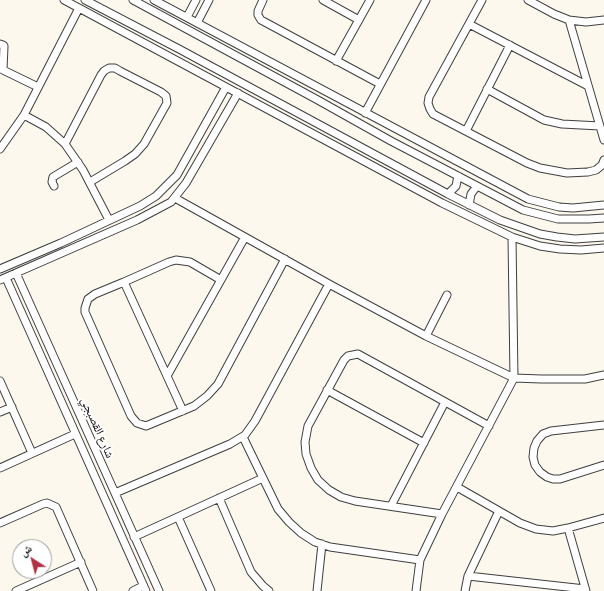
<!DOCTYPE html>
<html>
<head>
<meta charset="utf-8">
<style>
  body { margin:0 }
  #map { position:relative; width:604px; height:591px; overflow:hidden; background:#fdf8ed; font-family:"Times New Roman","Noto Naskh Arabic",serif }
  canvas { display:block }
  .north { position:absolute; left:12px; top:539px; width:40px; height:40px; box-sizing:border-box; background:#fff; border:1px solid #9e9e9e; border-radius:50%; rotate:324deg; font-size:11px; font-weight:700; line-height:16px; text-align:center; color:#0c0c0c }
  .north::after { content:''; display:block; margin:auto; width:14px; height:18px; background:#b03044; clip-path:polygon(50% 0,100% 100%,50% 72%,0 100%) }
</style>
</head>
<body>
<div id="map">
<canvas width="604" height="591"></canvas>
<div class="north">ش</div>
</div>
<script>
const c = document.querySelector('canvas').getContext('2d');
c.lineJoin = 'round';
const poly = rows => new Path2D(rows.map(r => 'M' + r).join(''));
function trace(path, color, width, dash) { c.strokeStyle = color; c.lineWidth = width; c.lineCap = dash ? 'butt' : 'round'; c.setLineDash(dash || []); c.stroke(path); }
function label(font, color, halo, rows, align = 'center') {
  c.font = font + ' "Times New Roman","Noto Naskh Arabic",serif'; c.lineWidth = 4; c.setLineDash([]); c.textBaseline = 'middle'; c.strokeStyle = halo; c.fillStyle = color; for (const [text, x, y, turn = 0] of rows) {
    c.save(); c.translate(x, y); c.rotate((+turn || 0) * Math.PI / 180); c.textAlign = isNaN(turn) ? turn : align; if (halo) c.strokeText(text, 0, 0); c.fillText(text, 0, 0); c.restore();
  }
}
const minor = poly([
  [64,0,442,203,512,237,540,246,560,249,581,250,604,248],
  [85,0,179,49,448,194,500,220,540,234,557,237,575,239,604,237],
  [133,0,316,99,391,141,523,210,558,219,589,219,604,218],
  [154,0,528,199,559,207,573,208,604,205],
  [263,0,258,11,258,15,261,20,380,84],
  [323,0,359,20],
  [482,0,429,97,428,103,430,109,433,114,527,163,540,168,567,173,588,172,596,170,602,165,604,160],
  [528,0,554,14,569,20,586,22,604,20],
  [187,17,196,0],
  [569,20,604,140],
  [197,23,209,0],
  [469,24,588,86],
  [0,44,3,45,4,46,3,70],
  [336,61,370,0],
  [3,70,38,87],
  [487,89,544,120,562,124,600,126],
  [365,113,426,0],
  [24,115,46,127,65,144,83,170,109,220],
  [466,131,510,45],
  [65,144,101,75,104,71,109,68,115,68,120,71,161,92,166,96,167,103,144,144,135,154,125,161,90,182],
  [0,149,24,115,79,8],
  [54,186,52,182,53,177,78,162],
  [448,194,456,186,458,176],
  [175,198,329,284,426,336,514,378,541,379,585,379,604,375],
  [469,205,471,194,477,186],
  [0,269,61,243,140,206,156,196,177,175,226,87],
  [16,273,159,591],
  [6,278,146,591],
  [0,280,137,220,171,202,186,183,238,93],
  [221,280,190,262,176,260,169,262,124,282,95,294,88,299,85,308,85,312,131,416,137,423,146,426,194,406,207,396,218,384,285,259],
  [124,282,183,411],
  [426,336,447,295],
  [167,376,245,237],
  [0,381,32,453],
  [327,390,424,443],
  [0,412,12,407],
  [604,425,551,431,543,434,537,441,534,448,533,457,535,465,540,472,547,477,553,479,560,479,604,465],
  [243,437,278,509,289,522,301,533,315,542,330,547,420,560],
  [0,468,75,434],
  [457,487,520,523,536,529,553,531,568,528,604,518],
  [115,493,230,444,245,435,255,421,329,284],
  [219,498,251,572,263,586,269,591],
  [391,506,445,402],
  [442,514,355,501,341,497,329,490,318,480,311,468,306,454,305,442,308,426,344,360,348,356,358,354,489,426],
  [178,517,211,591],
  [0,523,43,504,47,503,56,507,93,591],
  [568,528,586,591],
  [134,537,263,478],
  [468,576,585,589],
  [16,591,81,562],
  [133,591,143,586],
  [317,591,322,544],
  [416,591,420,560,442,514,514,378,512,237],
  [465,591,468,576,499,511]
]);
trace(minor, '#3f3f3f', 9);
trace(minor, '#fff', 7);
label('12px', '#0c0c0c', '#fff', [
  ["شارع القصبجي",97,428,66]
]);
</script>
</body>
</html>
